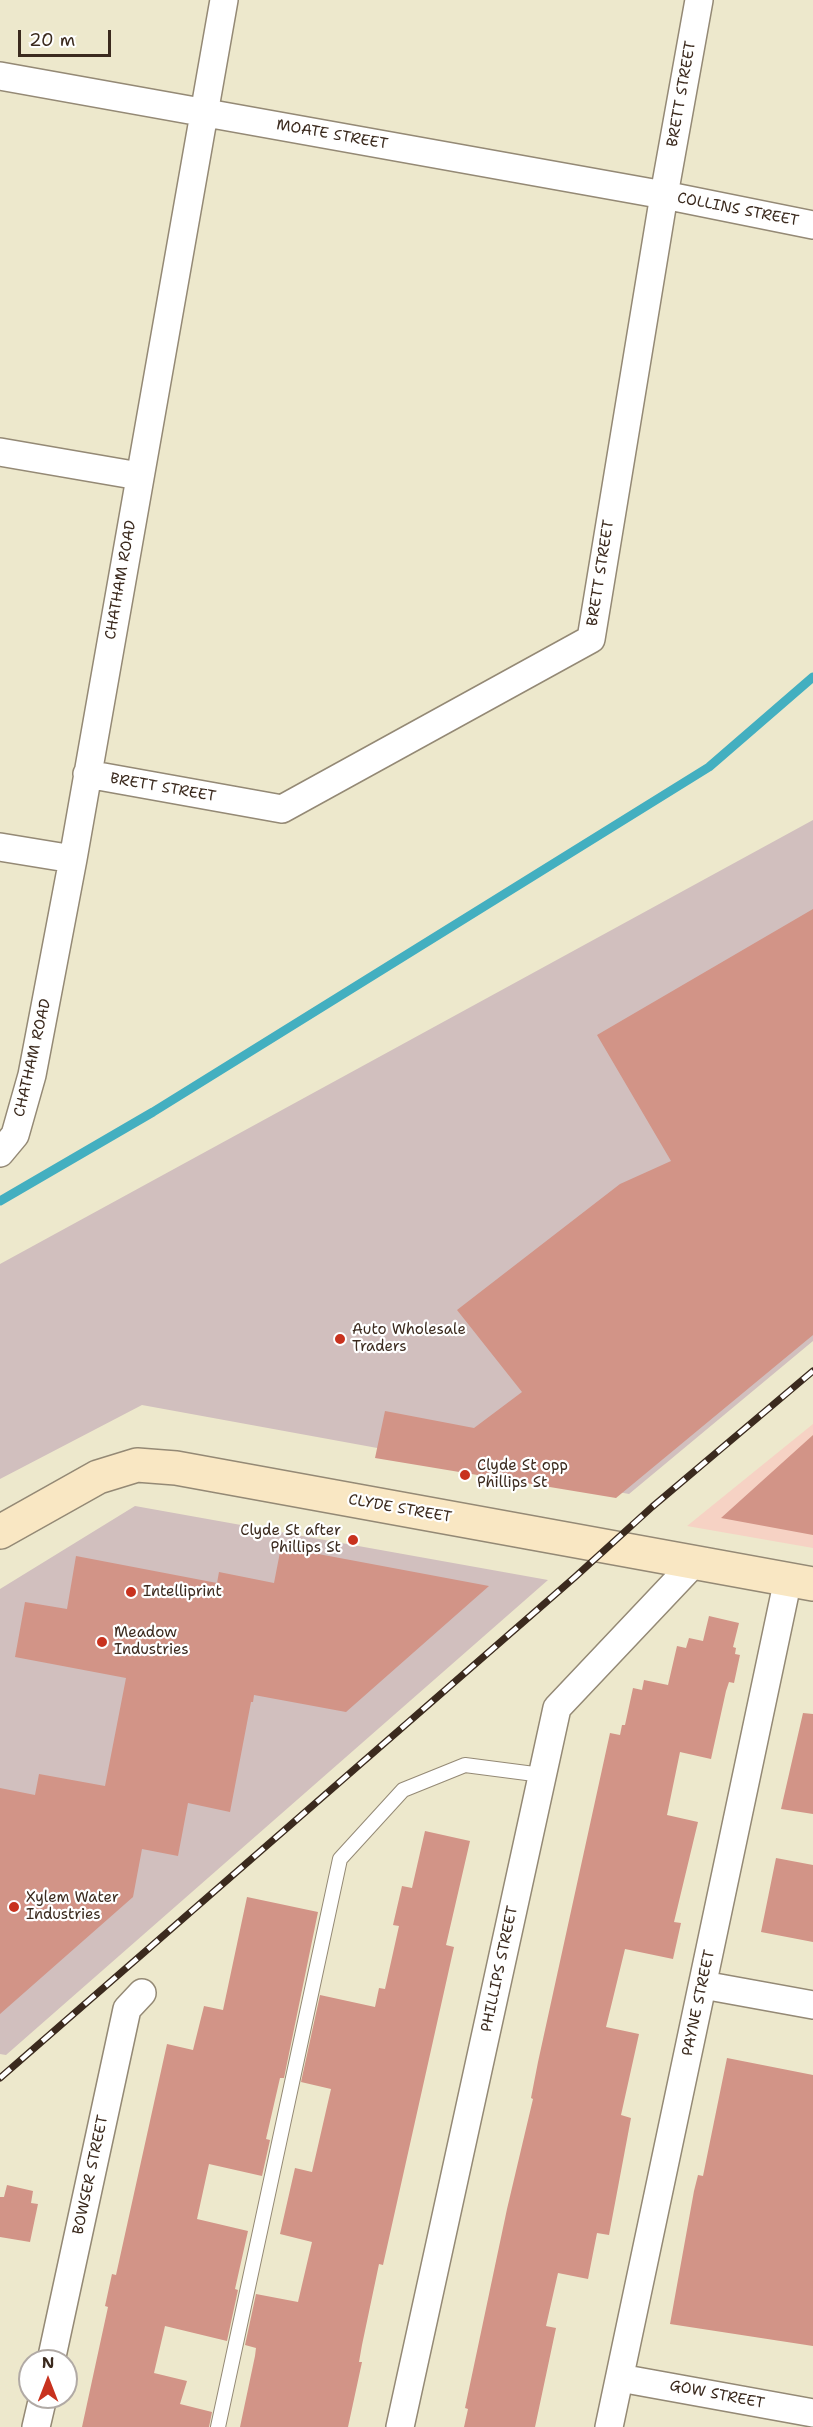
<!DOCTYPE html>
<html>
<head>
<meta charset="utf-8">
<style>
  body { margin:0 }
  #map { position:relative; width:813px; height:2427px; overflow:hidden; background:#ede8cc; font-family:"Shantell Sans",sans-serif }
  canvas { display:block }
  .north { position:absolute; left:18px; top:2349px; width:60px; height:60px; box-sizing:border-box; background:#fff; border:2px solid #b1aaa5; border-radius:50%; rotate:0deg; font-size:16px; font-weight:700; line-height:24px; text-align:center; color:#3b2a1e }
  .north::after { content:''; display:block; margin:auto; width:21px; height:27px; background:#c8321e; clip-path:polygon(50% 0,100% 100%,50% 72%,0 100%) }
  .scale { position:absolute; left:18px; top:30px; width:93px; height:27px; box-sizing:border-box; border:3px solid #3b2a1e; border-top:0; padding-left:8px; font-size:18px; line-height:21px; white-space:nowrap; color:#3b2a1e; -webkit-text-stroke:4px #fff; paint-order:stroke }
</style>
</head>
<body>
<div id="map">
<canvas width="813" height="2427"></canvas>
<div class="north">N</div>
<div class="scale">20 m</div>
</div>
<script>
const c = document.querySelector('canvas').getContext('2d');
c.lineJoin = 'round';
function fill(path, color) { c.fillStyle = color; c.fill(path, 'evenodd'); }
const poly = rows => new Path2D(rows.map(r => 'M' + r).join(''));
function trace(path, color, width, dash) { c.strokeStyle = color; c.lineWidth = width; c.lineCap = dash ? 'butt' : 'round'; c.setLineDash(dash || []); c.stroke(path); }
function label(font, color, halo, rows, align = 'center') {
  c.font = font + ' "Shantell Sans",sans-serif'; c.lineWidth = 4.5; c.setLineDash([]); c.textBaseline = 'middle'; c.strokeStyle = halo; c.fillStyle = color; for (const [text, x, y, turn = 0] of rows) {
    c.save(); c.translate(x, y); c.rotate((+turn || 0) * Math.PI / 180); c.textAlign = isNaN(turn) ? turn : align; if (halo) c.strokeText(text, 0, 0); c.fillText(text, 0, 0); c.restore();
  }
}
fill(poly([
  [813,1424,813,1548,687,1526]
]), '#f6d2c4');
fill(poly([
  [813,820,813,1341,629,1494,142,1405,0,1479,0,1264],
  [135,1506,548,1580,6,2055,0,2054,0,1589]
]), '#d1bfbe');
trace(poly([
  [0,1201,153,1112,709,767,813,677]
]), '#43afc0', 9);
fill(poly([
  [813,909,813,1335,616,1498,375,1458,385,1411,474,1428,522,1392,457,1310,620,1184,671,1161,597,1035],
  [813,1435,813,1535,721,1518],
  [281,1547,489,1586,346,1712,254,1695,253,1702,251,1702,230,1812,188,1803,178,1856,142,1849,133,1897,0,2014,0,1788,35,1795,39,1774,105,1786,126,1678,15,1657,25,1602,67,1609,76,1556,217,1583,219,1572,274,1583],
  [709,1616,739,1623,733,1647,736,1648,735,1654,740,1655,734,1683,729,1682,726,1691,711,1759,680,1752,667,1815,698,1822,674,1922,681,1923,673,1959,625,1949,606,2027,639,2034,621,2115,631,2118,609,2235,597,2233,588,2279,558,2273,546,2326,556,2328,535,2427,464,2427,468,2409,465,2408,507,2209,533,2099,531,2098,538,2062,610,1733,620,1735,622,1725,625,1725,633,1688,642,1690,644,1680,668,1685,677,1646,686,1648,689,1638,703,1641],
  [803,1713,813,1714,813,1814,781,1809],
  [425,1831,470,1841,446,1945,454,1947,383,2265,379,2264,362,2345,359,2362,362,2362,348,2427,240,2427,255,2356,256,2348,245,2345,256,2294,298,2302,312,2242,280,2234,295,2168,312,2172,331,2089,301,2082,320,1995,375,2007,379,1988,385,1989,399,1926,393,1925,402,1886,412,1888],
  [776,1858,813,1865,813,1942,761,1932],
  [247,1897,318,1912,284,2078,280,2078,266,2139,270,2140,262,2176,209,2164,197,2219,248,2231,235,2289,238,2290,227,2341,165,2326,154,2373,187,2381,180,2404,212,2412,209,2427,82,2427,108,2307,105,2306,112,2274,116,2275,167,2044,193,2050,204,2006,223,2010],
  [727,2058,813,2075,813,2346,670,2324,694,2191,698,2175,703,2176],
  [7,2185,33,2191,31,2203,38,2204,30,2242,0,2237,0,2197,4,2197]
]), '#d29487');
const lane = poly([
  [218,2427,340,1859,403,1790,465,1765,542,1775]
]);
const street = poly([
  [0,76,664,195,813,225],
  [0,452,139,476],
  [87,774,282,809,591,639,664,195,699,0],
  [0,847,73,859],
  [0,1153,15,1135,32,1075,73,859,224,0],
  [703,1985,813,2005],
  [51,2361,127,2009,142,1993],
  [620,2378,813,2413],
  [36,2427,43,2397],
  [400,2427,557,1708,695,1562],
  [609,2427,788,1579]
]);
const secondary = poly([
  [0,1532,98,1477,137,1465,176,1468,813,1584]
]);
trace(lane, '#948975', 16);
trace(street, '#948975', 30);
trace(secondary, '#948975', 36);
trace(lane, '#fff', 14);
trace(street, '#fff', 27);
trace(secondary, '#f9e7c3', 33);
const rail = poly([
  [0,2078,575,1577,652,1507,813,1371]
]);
trace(rail, '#3b2a1e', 7);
trace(rail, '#fff', 4.5, [14]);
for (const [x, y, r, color] of [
  [340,1339,6,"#c8321e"],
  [465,1475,6,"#c8321e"],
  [353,1540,6,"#c8321e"],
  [131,1592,6,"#c8321e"],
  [102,1642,6,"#c8321e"],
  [14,1907,6,"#c8321e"]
]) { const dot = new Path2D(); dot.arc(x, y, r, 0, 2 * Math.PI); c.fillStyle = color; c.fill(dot); trace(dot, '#fff', 2); }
label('15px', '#3b2a1e', '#fff', [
  ["BRETT STREET",682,94,-80],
  ["MOATE STREET",332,135,10],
  ["COLLINS STREET",738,210,11],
  ["BRETT STREET",601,573,-81],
  ["CHATHAM ROAD",121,580,-80],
  ["BRETT STREET",163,788,10],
  ["CHATHAM ROAD",33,1058,-77],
  ["CLYDE STREET",400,1509,10],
  ["PHILLIPS STREET",500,1969,-78],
  ["PAYNE STREET",699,2003,-78],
  ["BOWSER STREET",91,2175,-78],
  ["GOW STREET",717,2395,11]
]);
label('15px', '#3b2a1e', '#fff', [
  ["Auto Wholesale",352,1330],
  ["Traders",352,1347],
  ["Clyde St opp",477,1466],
  ["Phillips St",477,1483],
  ["Clyde St after",341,1531,"right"],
  ["Phillips St",341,1548,"right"],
  ["Intelliprint",143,1592],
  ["Meadow",114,1633],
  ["Industries",114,1650],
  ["Xylem Water",26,1898],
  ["Industries",26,1915]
], 'left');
</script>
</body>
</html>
